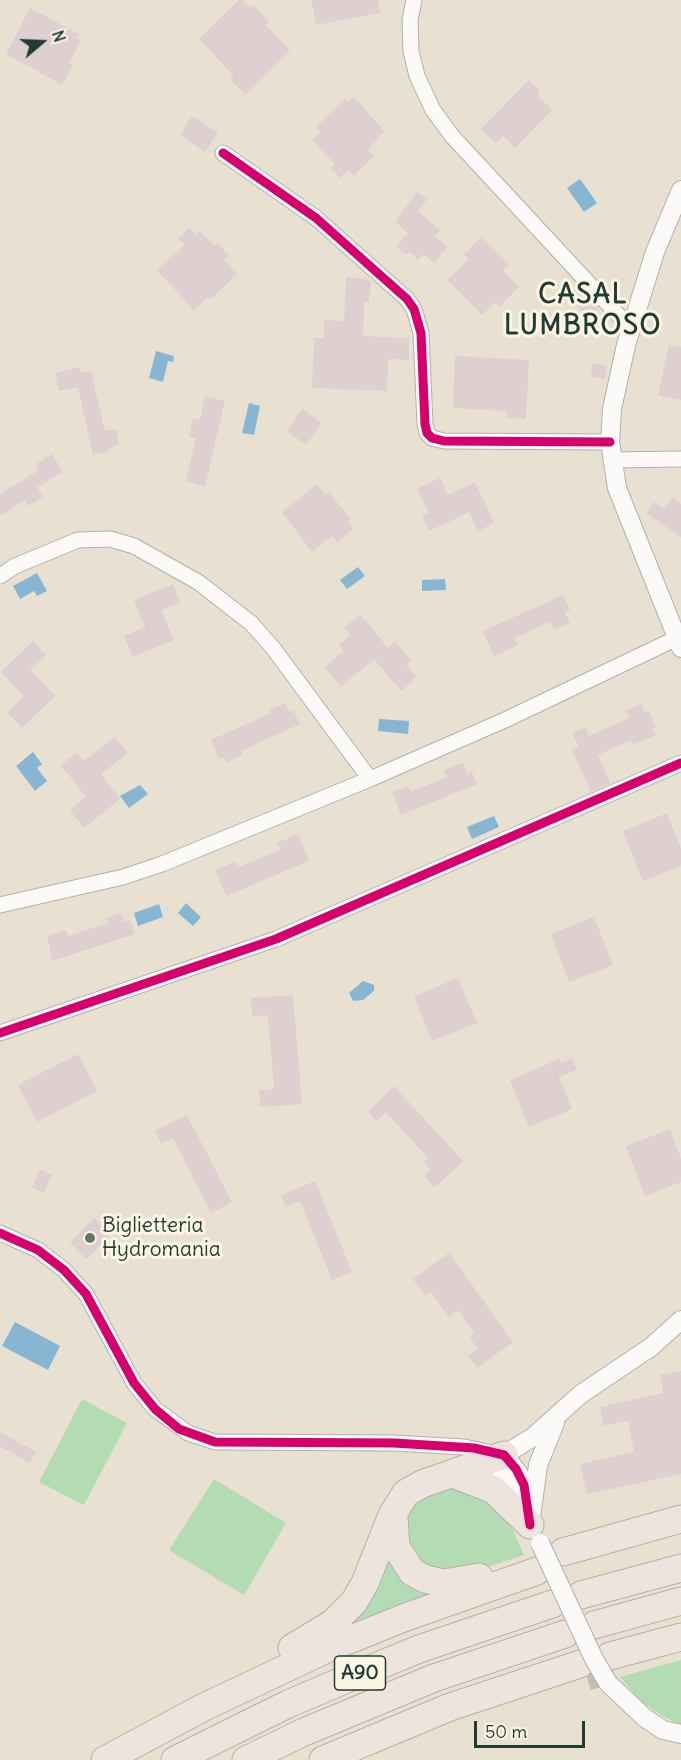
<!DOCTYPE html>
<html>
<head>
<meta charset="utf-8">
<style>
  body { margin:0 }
  #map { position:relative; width:681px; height:1760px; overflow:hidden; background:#e8e0d1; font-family:Delius,sans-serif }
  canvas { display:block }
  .north { position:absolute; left:12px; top:12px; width:60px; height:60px; -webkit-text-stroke:4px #fcf5e5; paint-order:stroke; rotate:71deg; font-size:16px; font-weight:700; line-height:24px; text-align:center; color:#1f3d34 }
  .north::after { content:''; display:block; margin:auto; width:21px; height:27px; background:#1f3d34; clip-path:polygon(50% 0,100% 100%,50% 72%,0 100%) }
  .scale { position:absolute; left:474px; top:1721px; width:111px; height:27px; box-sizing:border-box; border:3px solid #1f3d34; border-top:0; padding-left:8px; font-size:18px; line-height:21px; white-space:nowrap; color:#1f3d34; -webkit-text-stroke:4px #fcf5e5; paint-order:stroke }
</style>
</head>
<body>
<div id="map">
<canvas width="681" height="1760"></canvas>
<div class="north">N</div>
<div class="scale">50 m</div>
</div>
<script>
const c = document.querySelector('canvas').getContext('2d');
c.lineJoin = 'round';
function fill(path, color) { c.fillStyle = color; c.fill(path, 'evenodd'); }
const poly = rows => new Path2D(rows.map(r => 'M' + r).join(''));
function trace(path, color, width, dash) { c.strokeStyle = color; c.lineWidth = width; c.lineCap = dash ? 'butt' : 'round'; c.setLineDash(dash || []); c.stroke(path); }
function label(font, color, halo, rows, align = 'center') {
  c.font = font + ' Delius,sans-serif'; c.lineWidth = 6; c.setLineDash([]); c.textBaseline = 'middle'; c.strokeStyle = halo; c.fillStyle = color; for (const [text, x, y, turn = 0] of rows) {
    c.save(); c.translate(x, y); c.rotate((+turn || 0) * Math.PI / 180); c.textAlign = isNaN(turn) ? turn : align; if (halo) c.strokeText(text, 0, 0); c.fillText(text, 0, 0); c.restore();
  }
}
fill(poly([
  [82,1399,127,1423,84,1505,39,1482],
  [214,1479,286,1523,244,1595,169,1550],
  [447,1489,460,1489,484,1498,511,1526,524,1555,472,1572,427,1573,400,1534,408,1511,415,1504,426,1496],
  [389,1543,444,1590,339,1632],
  [681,1660,681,1725,662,1716,642,1702,620,1677]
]), '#b3dcb2');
fill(poly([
  [580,179,597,203,584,212,567,188],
  [156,351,174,356,173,362,168,361,163,382,149,378],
  [249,403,260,406,254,435,242,433],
  [358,567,365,576,347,589,340,580],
  [37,573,47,591,37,596,34,591,20,599,13,586],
  [445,579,446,590,422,591,422,580],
  [379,719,409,721,408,734,378,731],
  [33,752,42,764,37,768,47,781,35,791,16,766],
  [140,785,148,794,129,808,120,796],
  [494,816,499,827,472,839,467,827],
  [186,903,201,917,193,926,178,913],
  [159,904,163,917,138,926,134,913],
  [363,981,374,985,374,991,363,1000,353,1001,349,993],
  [15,1322,60,1346,48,1370,2,1346]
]), '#87b6d3');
fill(poly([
  [239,0,243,0,250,7,253,5,269,22,266,25,290,50,245,95,230,79,233,75,199,39],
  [311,0,378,0,380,13,316,25],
  [30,8,79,34,77,38,81,40,69,63,73,65,62,85,6,54],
  [529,80,540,91,537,94,552,110,515,148,503,136,496,143,481,129],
  [354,97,384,131,368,150,374,156,354,176,349,170,340,178,331,168,335,164,312,140,321,132,316,127,345,99,348,102],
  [192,116,218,133,205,152,180,134],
  [417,192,427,199,418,211,440,230,435,236,447,247,434,263,423,254,418,260,409,252,406,255,396,247,408,233,395,222],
  [189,228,196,234,200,231,215,246,217,243,229,255,224,260,237,274,210,300,208,297,194,310,157,271,184,245,178,239],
  [481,237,509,265,503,271,519,287,499,307,495,302,482,315,447,280,469,259,464,254],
  [346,277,366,279,371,282,369,302,364,302,363,336,409,338,409,360,388,359,387,391,312,388,314,338,324,338,324,320,344,321],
  [579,287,598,309,587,318,568,296],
  [669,345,681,347,681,400,658,395],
  [455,356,529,360,526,419,506,418,507,411,453,408],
  [592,364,607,366,605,379,591,377],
  [79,367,81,373,91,371,105,431,116,429,119,445,108,448,109,451,93,455,78,387,59,391,55,373],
  [205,396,225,401,205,486,186,481,196,438,189,437,193,419,200,419],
  [302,409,322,423,306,445,287,431],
  [52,454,63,472,37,487,43,497,28,506,25,500,0,516,0,494,39,470,36,464],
  [440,478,448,495,475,482,494,523,478,531,469,512,429,531,422,516,429,513,417,489],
  [317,484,326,495,329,492,351,520,348,522,353,529,337,542,332,536,312,552,282,512],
  [672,497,681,504,681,537,646,513,654,502,664,509],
  [173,584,180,602,161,610,174,640,133,657,124,636,145,627,134,600],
  [563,595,570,610,565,612,570,623,554,630,550,622,515,638,518,645,494,656,483,631],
  [360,614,388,648,395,642,411,661,406,665,417,677,401,691,374,659,341,686,325,667,344,651,339,645,351,635,344,628],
  [33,641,46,655,30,669,55,696,22,728,7,712,24,696,1,672],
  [285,703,289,712,293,710,300,724,241,751,243,755,227,762,224,757,219,759,211,740,271,713,269,710],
  [641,704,645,713,649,711,656,727,653,729,656,735,633,745,631,740,598,755,610,783,591,792,572,750,579,747,572,733,585,727,589,736,629,718,626,711],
  [115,737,128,753,101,774,120,799,84,828,70,810,86,797,61,765,77,753,84,761],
  [463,763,467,774,472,772,477,784,401,815,392,792,408,786,411,792,447,777,444,770],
  [667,813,681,849,681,866,643,881,623,831],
  [298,834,309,861,226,896,215,870,235,862,238,867,280,850,277,843],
  [121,913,124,922,130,920,135,934,52,961,47,936,65,930,68,936,108,923,106,918],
  [594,917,613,965,569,982,551,934],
  [458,978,477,1023,432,1041,414,996],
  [293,995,302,1104,260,1107,259,1090,274,1089,268,1015,252,1016,251,998],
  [78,1054,97,1091,37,1122,18,1085],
  [572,1058,577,1070,559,1077,572,1109,529,1127,510,1080,559,1059,561,1063],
  [394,1086,463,1161,434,1188,424,1176,430,1170,423,1162,428,1158,386,1112,376,1121,368,1111],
  [187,1115,232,1202,211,1213,173,1138,161,1144,155,1131],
  [670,1129,681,1159,681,1182,645,1196,626,1146],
  [40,1169,52,1175,44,1193,32,1187],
  [315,1181,352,1272,332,1280,300,1201,286,1207,281,1195],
  [94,1218,111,1234,87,1259,70,1243],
  [449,1253,513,1342,477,1368,468,1356,478,1349,470,1338,474,1332,458,1310,449,1317,431,1292,425,1296,413,1279],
  [681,1371,681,1474,587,1494,580,1464,634,1452,628,1421,603,1426,600,1407,663,1393,660,1375],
  [0,1432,36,1452,30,1463,0,1446]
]), '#dfcfd0');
trace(poly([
  [587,1677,615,1669]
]), '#c0bfb2', 27, [27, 14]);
const minor = poly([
  [414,0,410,20,411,51,417,76,433,110,452,136,631,329],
  [223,153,316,218,407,299,414,309,421,333,425,424,427,433,432,438,444,441,610,442],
  [611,460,681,459],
  [0,576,15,566,78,540,110,539,134,546,198,582,251,623,273,648,370,779],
  [0,905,123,877,162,864,370,779,505,720,677,638],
  [0,1033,276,939,681,763],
  [0,1233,38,1250,64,1270,86,1294,134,1383,155,1409,188,1433,215,1442,394,1443,464,1447,498,1454]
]);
const tertiary = poly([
  [681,190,655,252,626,345,612,409,610,442,617,488,681,648],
  [504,1455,533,1437,581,1394,651,1347,681,1320],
  [504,1455,501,1475,513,1501],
  [504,1455,519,1474,528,1503],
  [530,1525,538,1465,555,1423],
  [608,1683,645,1718,663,1730,681,1734]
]);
const motorway = poly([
  [453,1474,494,1490,530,1525],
  [394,1518,396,1547,412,1572,425,1579,444,1583,479,1577],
  [563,1552,681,1519],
  [581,1595,681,1568],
  [594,1625,681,1601],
  [292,1648,333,1623,354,1602,365,1583,392,1515,406,1493,422,1484,504,1455],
  [610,1656,681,1637],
  [105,1760,204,1707,329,1648,406,1617,537,1571],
  [175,1760,288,1704,356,1675,419,1649,552,1604],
  [246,1760,304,1732,434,1678,565,1634],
  [323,1760,450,1707,580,1664]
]);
trace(minor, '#b3b1a7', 17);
trace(tertiary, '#b3b1a7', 20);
trace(motorway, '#b3b1a7', 29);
trace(minor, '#fcfaf8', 15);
trace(tertiary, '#fcfaf8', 18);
trace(motorway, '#ede5dd', 27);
const tertiaryBridge = poly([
  [540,1543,594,1659,608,1683]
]);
trace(tertiaryBridge, '#b3b1a7', 20, []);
trace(tertiaryBridge, '#fcfaf8', 18);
trace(poly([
  [223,153,316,218,407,299,414,309,421,333,425,424,427,433,432,438,444,441,610,442],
  [0,1033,276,939,681,763],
  [0,1233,38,1250,64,1270,86,1294,134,1383,155,1409,179,1429,215,1442,394,1443,474,1448,504,1455,516,1469,524,1485,530,1525]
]), '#d6006c', 9);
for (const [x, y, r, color] of [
  [90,1238,6,"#65766b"]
]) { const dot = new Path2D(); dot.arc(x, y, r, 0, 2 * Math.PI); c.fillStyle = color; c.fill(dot); trace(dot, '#fcf5e5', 2); }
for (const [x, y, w] of [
  [360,1673,51]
]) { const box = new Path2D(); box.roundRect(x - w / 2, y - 17, w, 34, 4.5); c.fillStyle = '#fcf5e5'; c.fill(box); trace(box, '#1f3d34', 1.5); }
label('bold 20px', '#1f3d34', null, [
  ["A90",360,1673]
]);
label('21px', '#1f3d34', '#fcf5e5', [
  ["Biglietteria",102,1226],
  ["Hydromania",102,1250]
], 'left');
c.letterSpacing = '1.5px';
label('bold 27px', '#1f3d34', '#fcf5e5', [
  ["CASAL",583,295],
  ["LUMBROSO",583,326]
]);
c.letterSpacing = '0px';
</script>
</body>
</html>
